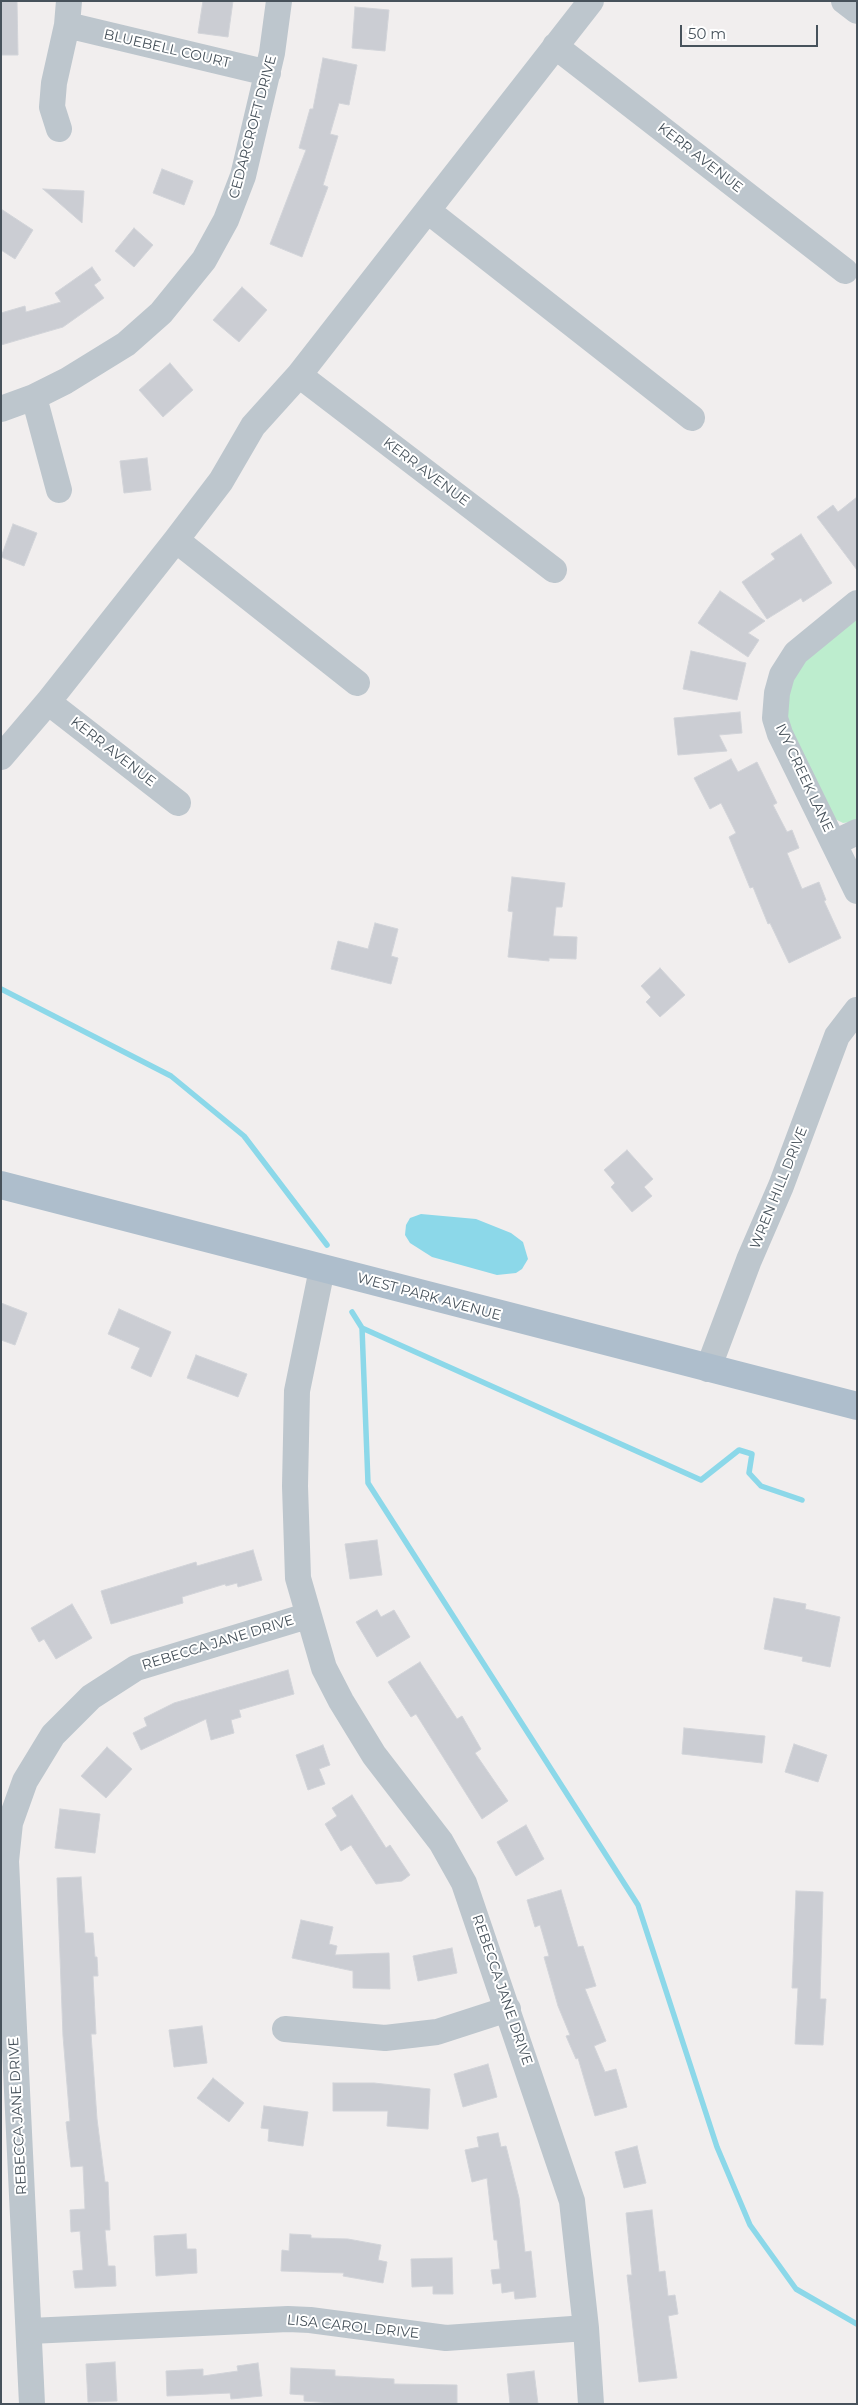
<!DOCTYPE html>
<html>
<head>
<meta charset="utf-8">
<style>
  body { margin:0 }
  #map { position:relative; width:858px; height:2405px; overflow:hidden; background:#f1eeee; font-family:Montserrat,sans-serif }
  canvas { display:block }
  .frame { position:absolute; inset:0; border:2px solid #47525b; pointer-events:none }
  .scale { position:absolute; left:680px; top:25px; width:138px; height:22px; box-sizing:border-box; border:2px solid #47525b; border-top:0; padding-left:6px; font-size:15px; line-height:18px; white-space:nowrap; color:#47525b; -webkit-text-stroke:4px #fff; paint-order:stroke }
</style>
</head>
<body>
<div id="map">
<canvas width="858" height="2405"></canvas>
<div class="frame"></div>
<div class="scale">50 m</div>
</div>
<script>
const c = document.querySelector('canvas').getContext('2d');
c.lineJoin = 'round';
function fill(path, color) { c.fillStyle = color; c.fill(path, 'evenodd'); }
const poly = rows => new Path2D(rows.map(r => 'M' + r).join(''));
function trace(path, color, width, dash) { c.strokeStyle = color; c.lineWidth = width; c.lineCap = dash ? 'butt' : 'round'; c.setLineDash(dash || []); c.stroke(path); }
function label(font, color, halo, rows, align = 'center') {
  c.font = font + ' Montserrat,sans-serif'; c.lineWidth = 4; c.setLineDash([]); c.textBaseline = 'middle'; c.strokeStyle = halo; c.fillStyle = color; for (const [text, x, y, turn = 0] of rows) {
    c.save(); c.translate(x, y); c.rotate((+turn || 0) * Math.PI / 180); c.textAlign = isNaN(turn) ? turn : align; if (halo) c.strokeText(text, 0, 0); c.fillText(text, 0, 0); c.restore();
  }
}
fill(poly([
  [857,618,857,821,843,823,835,819,794,740,788,717,787,695,793,677,807,657]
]), '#bdedce');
fill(poly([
  [421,1214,476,1219,511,1233,523,1242,528,1259,522,1269,516,1273,497,1275,432,1257,410,1243,405,1235,406,1225,410,1218]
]), '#8cd8e9');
trace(poly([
  [1,989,171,1076,244,1136,327,1245],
  [352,1312,362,1328,368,1483,638,1905,717,2147,750,2225,796,2289,857,2324],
  [362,1328,701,1480,739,1450,752,1454,749,1473,761,1486,802,1500]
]), '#8cd8e9', 5.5);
const building = poly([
  [1,1,17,1,18,55,1,55,1,1],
  [203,1,233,1,228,37,198,33,203,1],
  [355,7,389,10,385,51,352,48,355,7],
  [323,58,357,65,349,105,339,103,330,134,338,136,323,185,328,187,302,257,270,244,306,150,299,148,310,109,313,109,323,58],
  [162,169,193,181,184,205,153,193,162,169],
  [43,189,84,191,82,223,43,189],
  [1,209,33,230,15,259,1,250,1,209],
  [134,228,153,245,134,267,115,251,134,228],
  [92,267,101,280,94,285,104,298,63,327,1,345,1,313,25,306,26,312,61,302,55,293,92,267],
  [242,287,267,310,239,342,213,320,242,287],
  [170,363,193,390,163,417,139,390,170,363],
  [147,458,151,490,124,493,120,461,147,458],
  [857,497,857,570,817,517,833,505,838,512,857,497],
  [13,524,37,533,24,566,1,557,13,524],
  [801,534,832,583,803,602,801,598,767,619,742,582,775,559,771,554,801,534],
  [720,591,765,621,748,633,759,640,748,657,698,623,720,591],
  [691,651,746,663,737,700,683,689,691,651],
  [740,712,742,733,719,735,727,751,678,755,674,718,740,712],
  [731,759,738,772,757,762,777,803,773,805,787,832,792,830,799,848,787,853,802,889,819,882,826,900,824,901,841,938,789,963,770,923,768,924,753,887,750,888,729,837,736,833,721,803,710,809,694,778,731,759],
  [512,877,565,883,562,907,556,907,553,936,577,937,576,959,549,958,549,961,508,957,513,912,508,911,512,877],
  [375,923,398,929,391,956,398,958,391,984,331,969,338,941,368,949,375,923],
  [660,968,685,995,660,1017,646,1002,651,997,641,986,660,968],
  [627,1150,653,1179,644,1187,652,1196,632,1212,611,1187,615,1183,604,1170,627,1150],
  [1,1303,27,1313,15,1345,1,1340,1,1303],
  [119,1309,171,1332,151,1377,131,1368,140,1348,108,1334,119,1309],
  [196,1355,247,1374,238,1397,187,1378,196,1355],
  [377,1540,382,1575,350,1579,345,1544,377,1540],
  [253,1550,262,1580,238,1587,237,1583,226,1586,225,1584,182,1597,183,1603,111,1624,101,1591,196,1562,197,1566,253,1550],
  [774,1598,806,1604,805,1609,840,1617,830,1667,802,1661,803,1657,764,1649,774,1598],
  [72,1604,92,1638,56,1659,44,1639,39,1642,31,1628,72,1604],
  [377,1610,381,1617,394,1610,410,1637,377,1657,356,1622,377,1610],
  [420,1662,457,1719,462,1716,481,1749,475,1753,508,1801,482,1819,416,1714,411,1717,388,1682,420,1662],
  [288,1670,294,1694,239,1710,241,1717,231,1720,234,1733,211,1740,206,1719,141,1750,133,1733,147,1726,144,1718,174,1703,288,1670],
  [684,1728,765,1736,762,1763,682,1754,684,1728],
  [794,1744,827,1755,818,1782,785,1772,794,1744],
  [323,1745,330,1765,319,1769,325,1784,308,1790,296,1755,323,1745],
  [107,1747,132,1769,106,1798,81,1776,107,1747],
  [352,1795,386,1848,390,1845,410,1875,402,1881,376,1884,351,1845,341,1851,325,1824,337,1816,332,1808,352,1795],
  [60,1809,100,1814,95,1853,55,1848,60,1809],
  [526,1825,544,1859,516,1876,497,1842,526,1825],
  [81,1877,85,1933,93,1933,95,1957,97,1957,98,1976,93,1976,96,2034,91,2034,97,2119,105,2182,108,2182,110,2230,105,2230,108,2266,115,2266,116,2286,75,2288,73,2271,83,2270,80,2231,71,2232,70,2210,85,2209,83,2166,71,2167,66,2122,70,2121,63,2036,57,1878,81,1877],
  [561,1890,578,1947,583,1946,596,1986,585,1989,606,2041,594,2046,605,2072,616,2069,627,2107,595,2116,578,2058,576,2059,566,2036,570,2035,558,2006,544,1957,549,1956,540,1925,535,1927,527,1900,561,1890],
  [796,1891,823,1892,820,1999,826,1999,823,2045,795,2044,798,1988,792,1988,796,1891],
  [301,1920,333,1927,329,1944,337,1946,335,1955,389,1953,390,1989,353,1988,353,1971,292,1958,301,1920],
  [452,1948,457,1973,418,1981,413,1956,452,1948],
  [202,2026,207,2063,174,2067,169,2030,202,2026],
  [488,2064,497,2097,463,2107,454,2074,488,2064],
  [213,2078,244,2103,229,2122,197,2098,213,2078],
  [333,2083,374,2083,430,2089,428,2129,387,2126,388,2111,333,2111,333,2083],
  [264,2106,308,2112,303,2146,268,2141,269,2129,261,2128,264,2106],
  [498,2133,501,2147,506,2146,519,2198,525,2252,531,2251,536,2297,515,2299,514,2291,502,2293,501,2283,493,2284,491,2270,500,2269,497,2240,494,2240,487,2178,472,2182,465,2150,479,2147,477,2137,498,2133],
  [637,2146,646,2183,624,2188,615,2152,637,2146],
  [652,2210,659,2272,665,2271,668,2296,675,2295,678,2314,668,2316,677,2378,639,2382,627,2275,632,2275,626,2213,652,2210],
  [186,2234,187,2249,196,2249,197,2273,156,2276,154,2236,186,2234],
  [290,2234,311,2235,311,2238,348,2239,381,2245,378,2260,387,2262,383,2283,343,2276,344,2273,281,2271,282,2250,289,2251,290,2234],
  [452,2258,453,2294,433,2294,433,2286,412,2287,411,2259,452,2258],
  [115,2362,117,2401,88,2402,86,2364,115,2362],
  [258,2363,262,2396,231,2399,230,2393,167,2396,166,2371,203,2369,203,2376,238,2371,237,2366,258,2363],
  [291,2368,335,2370,335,2376,394,2379,394,2384,457,2385,457,2404,346,2404,304,2401,304,2395,290,2394,291,2368],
  [534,2371,538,2404,510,2404,507,2374,534,2371]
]);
fill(building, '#cbcdd3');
trace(building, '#d2d4d9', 1);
trace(poly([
  [844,1,857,11],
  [67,25,268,73],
  [555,46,845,271],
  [59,129,52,107,54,83,67,25,69,1],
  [428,211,692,418],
  [299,375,554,570],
  [34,397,59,490],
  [1,409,34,397,66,381,126,344,161,313,204,260,226,220,243,176,272,53,279,1],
  [176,540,357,683],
  [857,603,796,653,782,675,777,693,775,718,780,734,857,891],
  [48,702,178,803],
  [1,757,48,702,176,540,221,481,253,426,299,375,591,1],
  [834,843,857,832],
  [322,1269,297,1391,295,1486,298,1578,324,1668,341,1701,374,1755,441,1842,464,1883,572,2201,586,2328,591,2404],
  [708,1369,749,1260,781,1186,837,1036,857,1010],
  [285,2029,385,2038,437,2032,508,2009],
  [30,2331,288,2319,310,2320,446,2338,586,2328],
  [32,2404,6,1861,10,1823,25,1781,53,1735,91,1697,136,1668,307,1616]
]), '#bdc6cd', 26);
trace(poly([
  [1,1185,857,1406]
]), '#aebecc', 28);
label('14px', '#47525b', '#fff', [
  ["BLUEBELL COURT",167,49,13],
  ["CEDARCROFT DRIVE",253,127,-75],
  ["KERR AVENUE",700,158,38],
  ["KERR AVENUE",426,472,37],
  ["KERR AVENUE",113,752,38],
  ["IVY CREEK LANE",804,778,65],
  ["WREN HILL DRIVE",779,1188,-68],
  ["WEST PARK AVENUE",429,1297,15],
  ["REBECCA JANE DRIVE",218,1643,-17],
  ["REBECCA JANE DRIVE",502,1990,71],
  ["REBECCA JANE DRIVE",18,2116,-93],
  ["LISA CAROL DRIVE",353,2327,6]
]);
</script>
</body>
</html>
